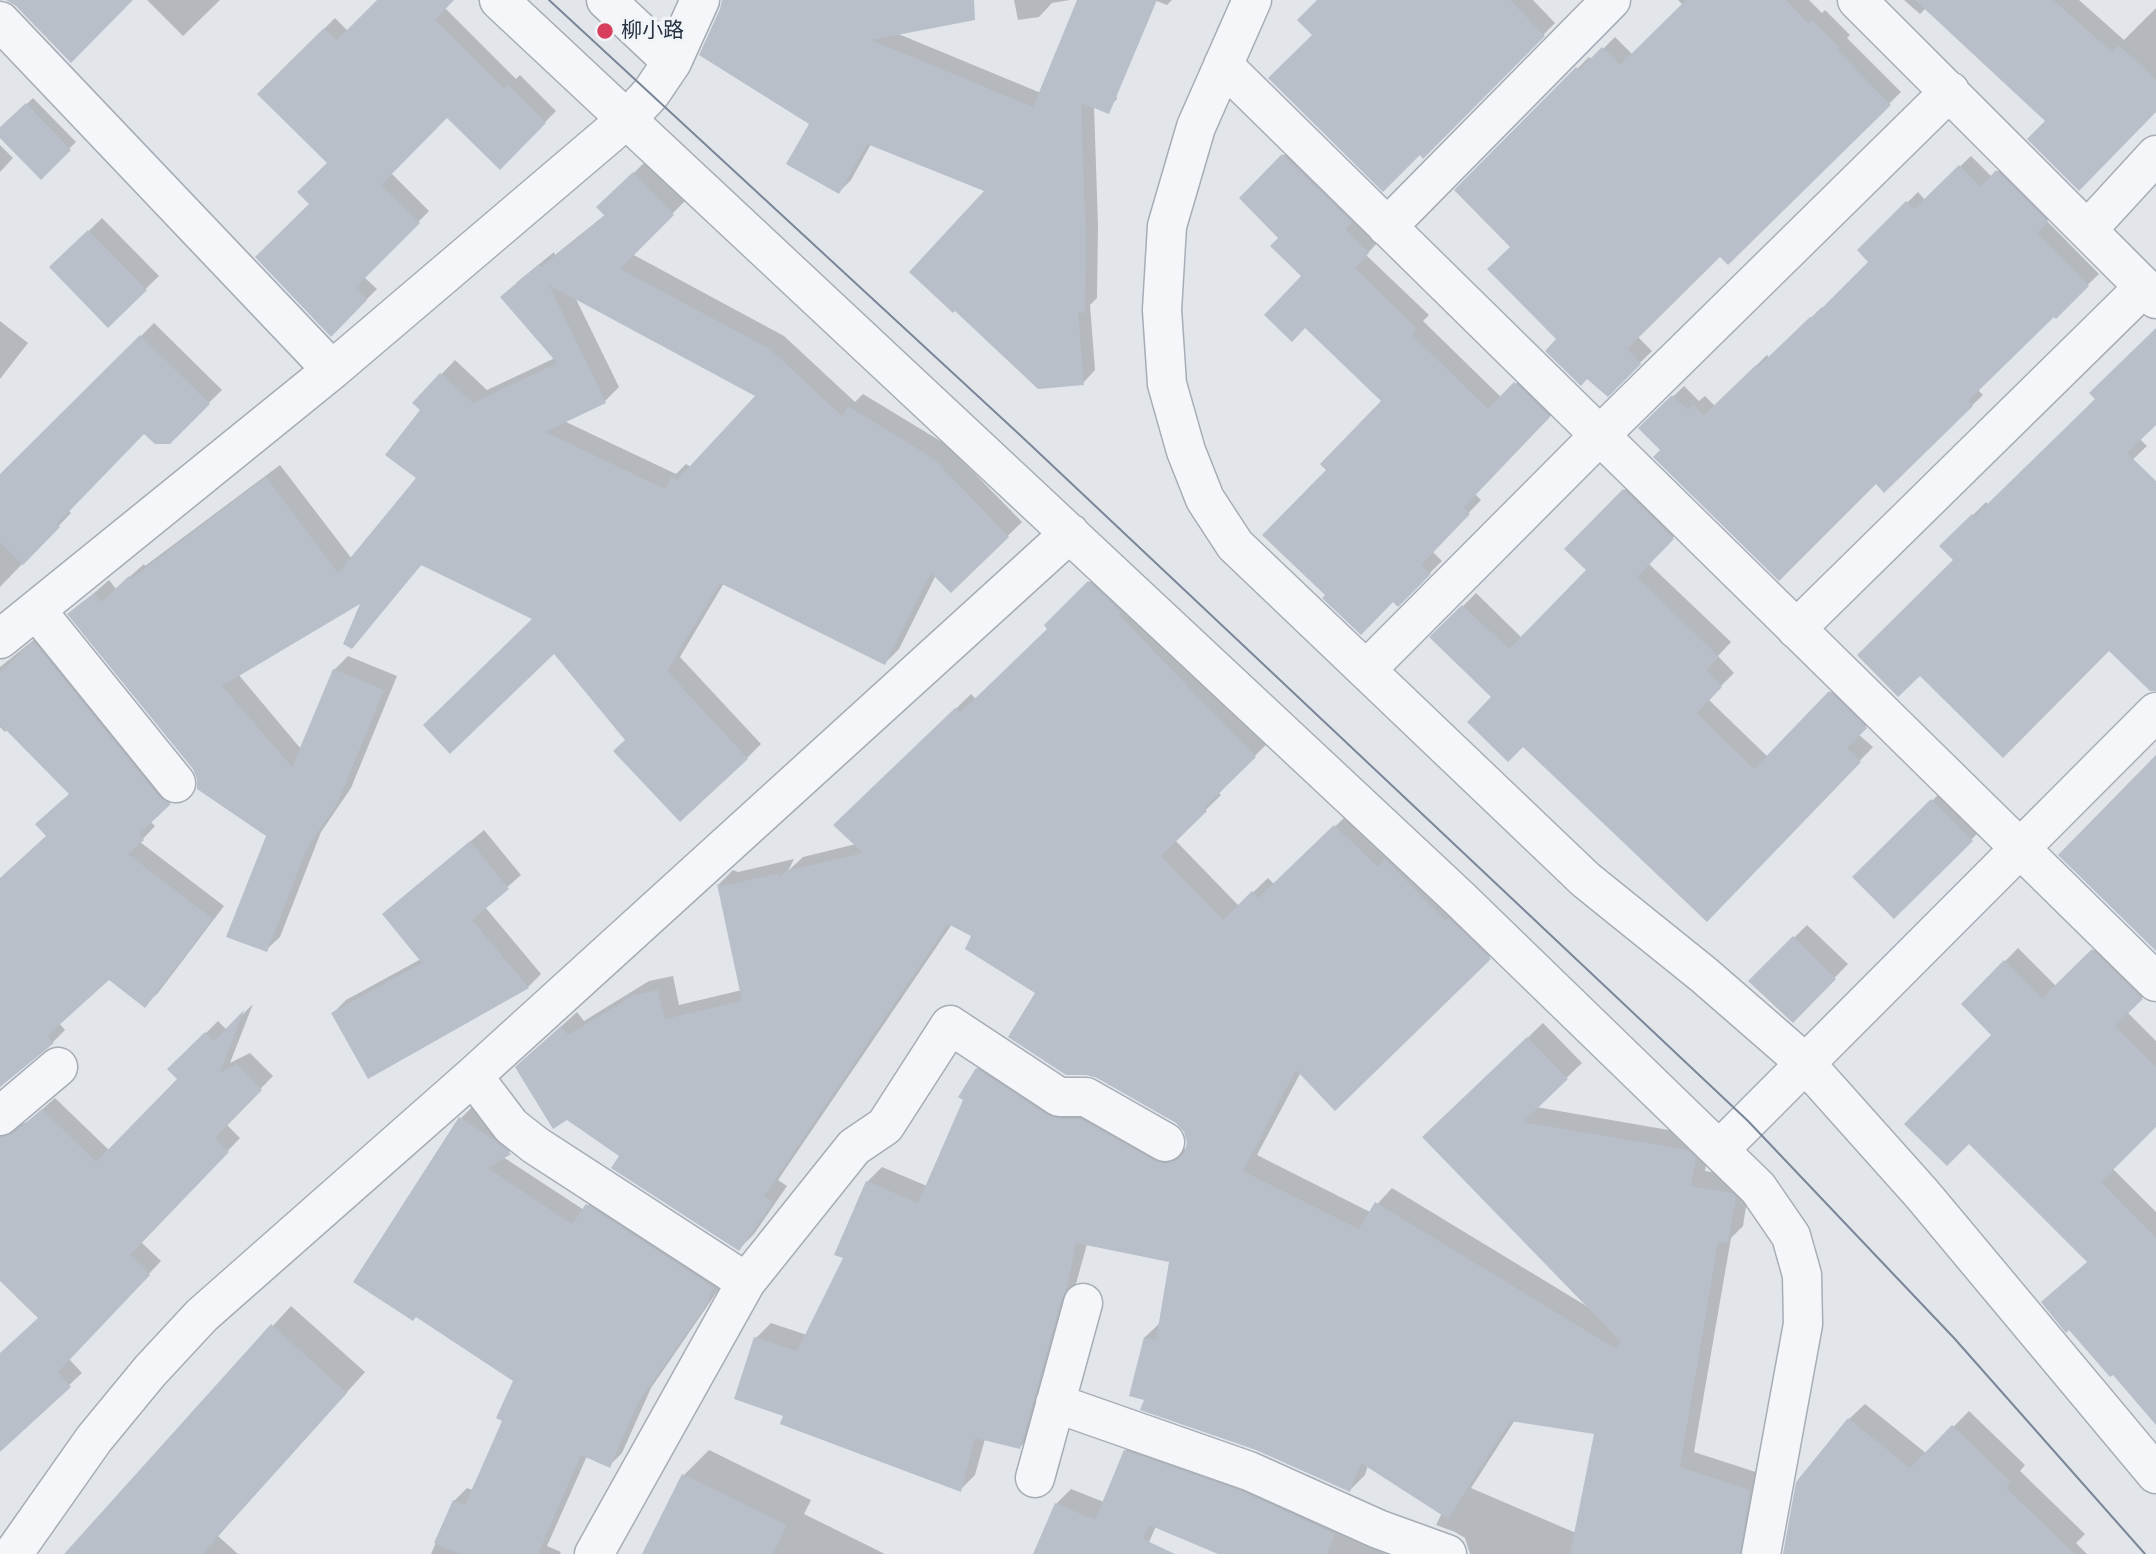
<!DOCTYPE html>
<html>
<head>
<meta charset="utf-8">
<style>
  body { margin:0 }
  canvas { display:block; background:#e2e6eb }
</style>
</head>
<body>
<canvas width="2156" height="1554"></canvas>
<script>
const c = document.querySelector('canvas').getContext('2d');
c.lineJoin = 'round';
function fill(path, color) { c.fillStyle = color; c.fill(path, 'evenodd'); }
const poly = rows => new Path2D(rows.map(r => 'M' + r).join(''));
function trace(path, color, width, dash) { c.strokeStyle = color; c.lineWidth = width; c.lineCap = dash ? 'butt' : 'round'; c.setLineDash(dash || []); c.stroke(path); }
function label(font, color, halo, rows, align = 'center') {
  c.font = font + ' "Alegreya Sans","Noto Sans JP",sans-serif'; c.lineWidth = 7; c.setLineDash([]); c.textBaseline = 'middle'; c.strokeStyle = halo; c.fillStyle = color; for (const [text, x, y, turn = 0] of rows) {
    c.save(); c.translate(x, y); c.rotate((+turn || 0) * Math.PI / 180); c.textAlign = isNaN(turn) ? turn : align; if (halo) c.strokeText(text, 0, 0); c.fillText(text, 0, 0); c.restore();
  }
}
fill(poly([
  [147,0,220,0,183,36],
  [379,0,452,0,445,8,516,79,520,75,556,111,500,168,448,116,391,173,429,211,364,277,377,289,331,335,312,204,329,163,259,94,335,18,348,31],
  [724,0,940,0,896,33,1041,93,1079,0,1099,0,1117,99,1105,111,1094,106,1098,225,1097,298,1090,305,1095,370,1083,383,955,309,987,191,871,144,851,180,839,192,811,123],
  [1014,0,1070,0,1052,3,1039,17,1018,20],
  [1154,0,1172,0,1167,5],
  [1319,0,1533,0,1555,23,1424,156,1314,35],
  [1678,0,1809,0,1822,13,1825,10,1850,35,1847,38,1901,92,1728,263,1720,255,1637,336,1652,351,1608,394,1558,339,1512,247,1456,190,1589,57,1592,60,1615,37,1632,54,1683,5],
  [1904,0,2079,0,2124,40,2156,8,2156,110,2047,121,1926,8,1920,14],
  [33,98,76,142,41,177,0,135,0,130],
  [1296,143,1381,239,1366,255,1429,315,1423,321,1502,398,1528,371,1562,404,1475,494,1481,500,1432,551,1442,561,1398,604,1393,600,1327,595,1329,470,1383,401,1280,238,1241,198],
  [0,145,13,158,0,172],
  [1971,156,1992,177,2008,161,2057,210,2047,221,2099,274,2056,316,2054,314,1978,390,1983,395,1884,490,1876,482,1662,450,1641,428,1684,386,1699,401,1705,396,1715,406,1767,355,1770,358,1822,307,1823,309,1871,262,1859,250,1918,192,1925,200],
  [647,160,686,200,632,254,784,336,855,402,863,394,947,445,1022,522,951,591,936,575,899,649,885,663,724,583,680,657,761,744,747,758,627,740,534,618,422,564,352,647,363,599,238,674,301,749,334,670,348,656,397,676,351,788,321,832,280,937,266,950,268,835,199,779,195,768,70,614,109,580,116,589,144,564,145,566,280,465,352,559,418,478,422,410,414,403,455,360,487,390,555,358,516,283,554,252,555,255,606,214,599,207],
  [575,297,758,395,691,467,686,464,676,474,564,421,605,401,619,387],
  [102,218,159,276,108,325,52,267],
  [0,321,28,343,0,379],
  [154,323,222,390,169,442,144,432,68,510,71,513,0,587,0,477],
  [2156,335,2156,423,2140,439,2147,446,2126,466,2156,496,2156,664,2109,649,1956,560,1942,546,1986,502,1989,505,2097,399],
  [1637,477,1685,525,1648,563,1731,642,1718,656,1734,673,1708,699,1768,757,1843,680,1878,714,1858,734,1873,747,1707,920,1493,697,1432,637,1476,593,1522,638,1588,570,1567,549],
  [1105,567,1270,741,1218,792,1221,795,1175,840,1239,906,1268,878,1275,885,1351,811,1504,943,1335,1108,1301,1072,1257,1155,1370,1212,1392,1188,1588,1307,1440,1122,1543,1023,1582,1063,1536,1107,1703,1136,1710,1143,1705,1171,1747,1178,1750,1181,1743,1226,1731,1238,1694,1452,1765,1475,1741,1554,1470,1554,1465,1538,1455,1532,1436,1525,1442,1513,1368,1465,1365,1475,1350,1490,1147,1399,1145,1337,1161,1322,1171,1260,1087,1244,1035,1432,1020,1447,985,1439,975,1475,960,1490,785,1415,756,1338,771,1323,807,1335,845,1257,867,1182,882,1167,927,1186,977,1069,992,1054,1182,1149,1187,1148,1189,1143,1186,1131,1177,1122,1097,1076,1037,992,973,935,952,924,778,1180,787,1186,754,1234,739,1249,621,1155,533,1052,577,1012,584,1021,649,981,673,976,679,1005,742,990,718,885,733,870,738,872,794,859,788,871,803,857,856,844,836,825,971,694,976,699,1049,629,1046,625],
  [1515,1420,1596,1433,1576,1533,1471,1488],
  [46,630,182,791,150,821,155,826,140,842,224,906,158,993,145,1005,109,978,59,1023,65,1030,53,1042,0,1085,0,880,48,835,71,793,7,729,5,732,0,727,0,667],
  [1945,788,1984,827,1894,917,1855,877],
  [484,830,521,875,485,907,541,974,528,987,368,1076,333,1013,346,1000,421,959,384,914],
  [1807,925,1848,964,1793,1021,1750,981],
  [2106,938,2155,985,2127,1012,2156,1041,2156,1124,2112,1168,2156,1212,2156,1372,2113,1373,2089,1261,1994,1035,1963,1004,2018,948,2057,987],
  [253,1004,230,1063,250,1053,273,1076,226,1124,240,1138,141,1242,161,1261,69,1359,82,1373,4,1446,0,1441,0,1354,40,1317,0,1278,0,1121,18,1126,29,1121,55,1098,110,1151,179,1079,170,1069,218,1021,227,1030],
  [474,1105,523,1140,503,1157,584,1210,600,1192,721,1286,651,1388,622,1453,609,1466,587,1456,547,1546,561,1552,560,1554,431,1554,454,1501,467,1488,473,1490,504,1420,515,1380,461,1118],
  [291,1306,365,1372,218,1536,238,1554,66,1554],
  [1865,1404,1927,1454,1969,1411,2025,1465,2020,1471,2085,1534,2076,1543,2087,1554,1784,1554,1849,1419],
  [1140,1436,1401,1554,1223,1554,1156,1526,1144,1554,1035,1554,1056,1504,1071,1489,1104,1502,1125,1451],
  [709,1450,811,1500,804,1514,885,1554,644,1554,684,1475]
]), '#0003');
fill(poly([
  [6,0,133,0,71,63,16,6],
  [377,0,454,0,435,20,504,89,508,85,546,123,500,170,447,118,381,185,420,223,355,288,367,300,331,337,255,257,309,204,297,192,327,163,257,94,324,28,337,40],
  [722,0,974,0,975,20,871,40,1033,107,1077,0,1157,0,1109,114,1081,103,1086,239,1085,313,1078,312,1084,385,1038,389,955,311,953,313,909,272,984,191,867,144,839,194,786,164,809,124,699,55,720,9],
  [1317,0,1510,0,1545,36,1423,159,1420,155,1383,192,1268,78,1312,35,1297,20],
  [1686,0,1786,0,1809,24,1812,20,1840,48,1837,50,1891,105,1728,265,1720,257,1627,349,1641,364,1608,397,1587,379,1581,386,1545,351,1556,339,1487,269,1510,247,1454,190,1576,67,1579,70,1602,47,1620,65],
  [1915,0,2053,0,2112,52,2119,45,2156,80,2156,112,2079,191,2027,139,2045,121],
  [26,103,71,150,41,180,0,138,0,127],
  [1282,154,1352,222,1345,229,1369,253,1355,268,1417,329,1412,335,1488,409,1514,382,1550,417,1464,507,1470,514,1421,565,1431,574,1398,607,1393,602,1361,635,1322,598,1325,595,1262,535,1326,470,1320,464,1381,401,1305,328,1292,342,1264,315,1301,276,1270,246,1278,238,1239,198],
  [1959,165,1981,187,1996,170,2048,222,2037,233,2089,286,2056,319,2054,317,1968,401,1973,406,1884,493,1876,484,1779,581,1653,457,1660,450,1638,428,1672,395,1688,410,1693,405,1704,415,1756,365,1758,367,1810,317,1812,318,1868,262,1857,250,1906,201,1914,209],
  [633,172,674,215,620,269,770,349,842,416,848,406,934,459,1009,537,951,593,931,573,885,665,720,583,667,671,748,759,680,822,613,751,625,740,554,654,450,754,423,725,532,619,421,565,352,649,343,644,360,604,222,686,292,767,333,669,384,690,337,804,307,848,267,952,226,937,266,836,197,789,197,779,193,769,67,614,94,593,101,602,129,576,131,579,266,477,338,573,416,478,385,455,420,410,412,403,440,373,473,403,557,363,500,297,539,264,541,267,605,216,596,207],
  [549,285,755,396,677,480,671,477,665,489,545,432,606,403],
  [88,230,147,290,108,328,49,267],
  [2156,328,2156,425,2127,453,2156,481,2156,691,2150,691,2109,651,2003,758,1920,676,1898,697,1857,655,1953,560,1939,546,1972,514,1974,517,2095,399,2089,393],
  [140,335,210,404,170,444,155,444,144,434,57,524,60,527,23,565,0,542,0,474],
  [1623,489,1674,539,1637,577,1719,657,1706,670,1722,687,1697,713,1754,769,1829,691,1867,728,1847,748,1861,762,1707,922,1523,747,1508,762,1467,722,1491,697,1429,637,1462,605,1509,649,1586,570,1564,549],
  [1088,581,1121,612,1119,615,1256,757,1204,808,1207,811,1161,856,1223,920,1252,891,1258,898,1334,825,1378,867,1385,859,1446,921,1448,918,1491,959,1335,1111,1296,1070,1243,1171,1359,1229,1375,1202,1616,1349,1621,1342,1422,1137,1527,1037,1568,1079,1523,1122,1688,1150,1696,1158,1691,1186,1732,1193,1736,1197,1728,1243,1718,1242,1680,1467,1750,1490,1740,1554,1570,1554,1594,1434,1510,1421,1448,1519,1361,1463,1350,1492,1256,1450,1140,1410,1144,1400,1129,1396,1144,1337,1156,1340,1169,1262,1076,1243,1066,1291,1062,1297,1020,1449,975,1438,961,1492,780,1424,783,1416,734,1399,754,1337,797,1351,843,1258,834,1255,866,1181,918,1203,963,1100,958,1097,976,1068,1047,1115,1059,1119,1080,1119,1155,1161,1166,1164,1177,1160,1184,1153,1187,1143,1184,1132,1176,1123,1097,1078,1086,1075,1066,1075,1008,1037,1035,993,965,949,971,936,948,924,764,1196,773,1202,739,1251,611,1168,619,1156,567,1120,553,1129,515,1067,561,1026,568,1035,632,996,658,990,665,1019,742,1001,717,884,722,886,781,873,777,880,786,871,863,853,833,825,955,708,960,713,1047,629,1044,625],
  [33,641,159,797,171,804,139,834,144,840,128,854,213,919,145,1008,109,980,47,1036,54,1043,0,1087,0,878,46,836,35,824,69,794,0,724,0,672],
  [2156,755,2156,951,2058,855],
  [1931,799,1973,841,1894,919,1852,877],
  [470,841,509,889,472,920,529,988,368,1079,331,1013,422,963,382,914],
  [1793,936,1836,979,1793,1023,1748,981],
  [2092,949,2143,999,2115,1026,2156,1067,2156,1127,2101,1182,2156,1238,2156,1425,2113,1375,2110,1377,2069,1330,2066,1333,2041,1302,2087,1262,1969,1144,1947,1166,1904,1124,1991,1035,1961,1004,2004,960,2042,998],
  [244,1010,220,1073,237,1064,262,1090,215,1138,229,1152,130,1255,150,1275,58,1372,71,1387,0,1452,0,1353,38,1318,0,1281,0,1137,14,1133,42,1109,96,1162,177,1079,167,1069,205,1032,214,1041],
  [459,1117,493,1139,511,1154,488,1168,572,1224,586,1204,714,1288,709,1296,709,1301,638,1403,610,1468,581,1455,538,1554,460,1554,434,1543,453,1500,465,1505,502,1421,496,1418,513,1381,416,1317,413,1321,353,1282],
  [271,1324,347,1393,202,1554,64,1554],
  [1848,1418,1910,1468,1952,1425,2011,1482,2006,1488,2075,1554,1783,1554,1796,1482],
  [1124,1450,1241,1491,1335,1534,1327,1554,1218,1554,1149,1525,1143,1539,1175,1554,1033,1554,1055,1503,1095,1520],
  [682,1474,787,1525,773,1554,642,1554]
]), '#b8bfc9');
const minor = poly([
  [499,0,1458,897,1758,1188,1791,1236,1802,1275,1803,1324,1761,1554],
  [606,0,672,62],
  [1252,0,1196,127,1167,226,1162,310,1167,384,1186,451,1205,499,1235,545,1586,880,1704,975,1804,1062,1922,1194,2156,1474],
  [1857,0,2156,299],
  [0,21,332,370],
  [1223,65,2156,982],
  [1387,227,1611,0],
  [2088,229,2156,155],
  [36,610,176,783],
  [1796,629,2144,287],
  [0,639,332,370,627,119,651,93,672,62,700,0],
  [1366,670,1599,436,1950,91],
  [473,1076,511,1126,535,1145,746,1282],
  [0,1116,58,1067],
  [1720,1149,2156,712],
  [1055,1403,1249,1471,1378,1529,1447,1554],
  [1035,1478,1083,1303],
  [13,1554,94,1439,150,1371,202,1315,473,1076,1070,533],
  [594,1554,746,1282,854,1147,885,1126,950,1025,1059,1097,1086,1097,1165,1142]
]);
trace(minor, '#a6adb6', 41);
trace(minor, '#f5f6f9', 38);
trace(poly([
  [549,0,1020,435,1748,1121,1954,1338,2145,1554]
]), '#7a8696', 2);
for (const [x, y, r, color] of [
  [605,31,9,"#d83f5c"]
]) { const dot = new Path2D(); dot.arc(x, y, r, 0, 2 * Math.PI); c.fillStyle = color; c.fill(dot); trace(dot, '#f2f5f8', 2.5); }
label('21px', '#283444', '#f2f5f8', [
  ["柳小路",621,31]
], 'left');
</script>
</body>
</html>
